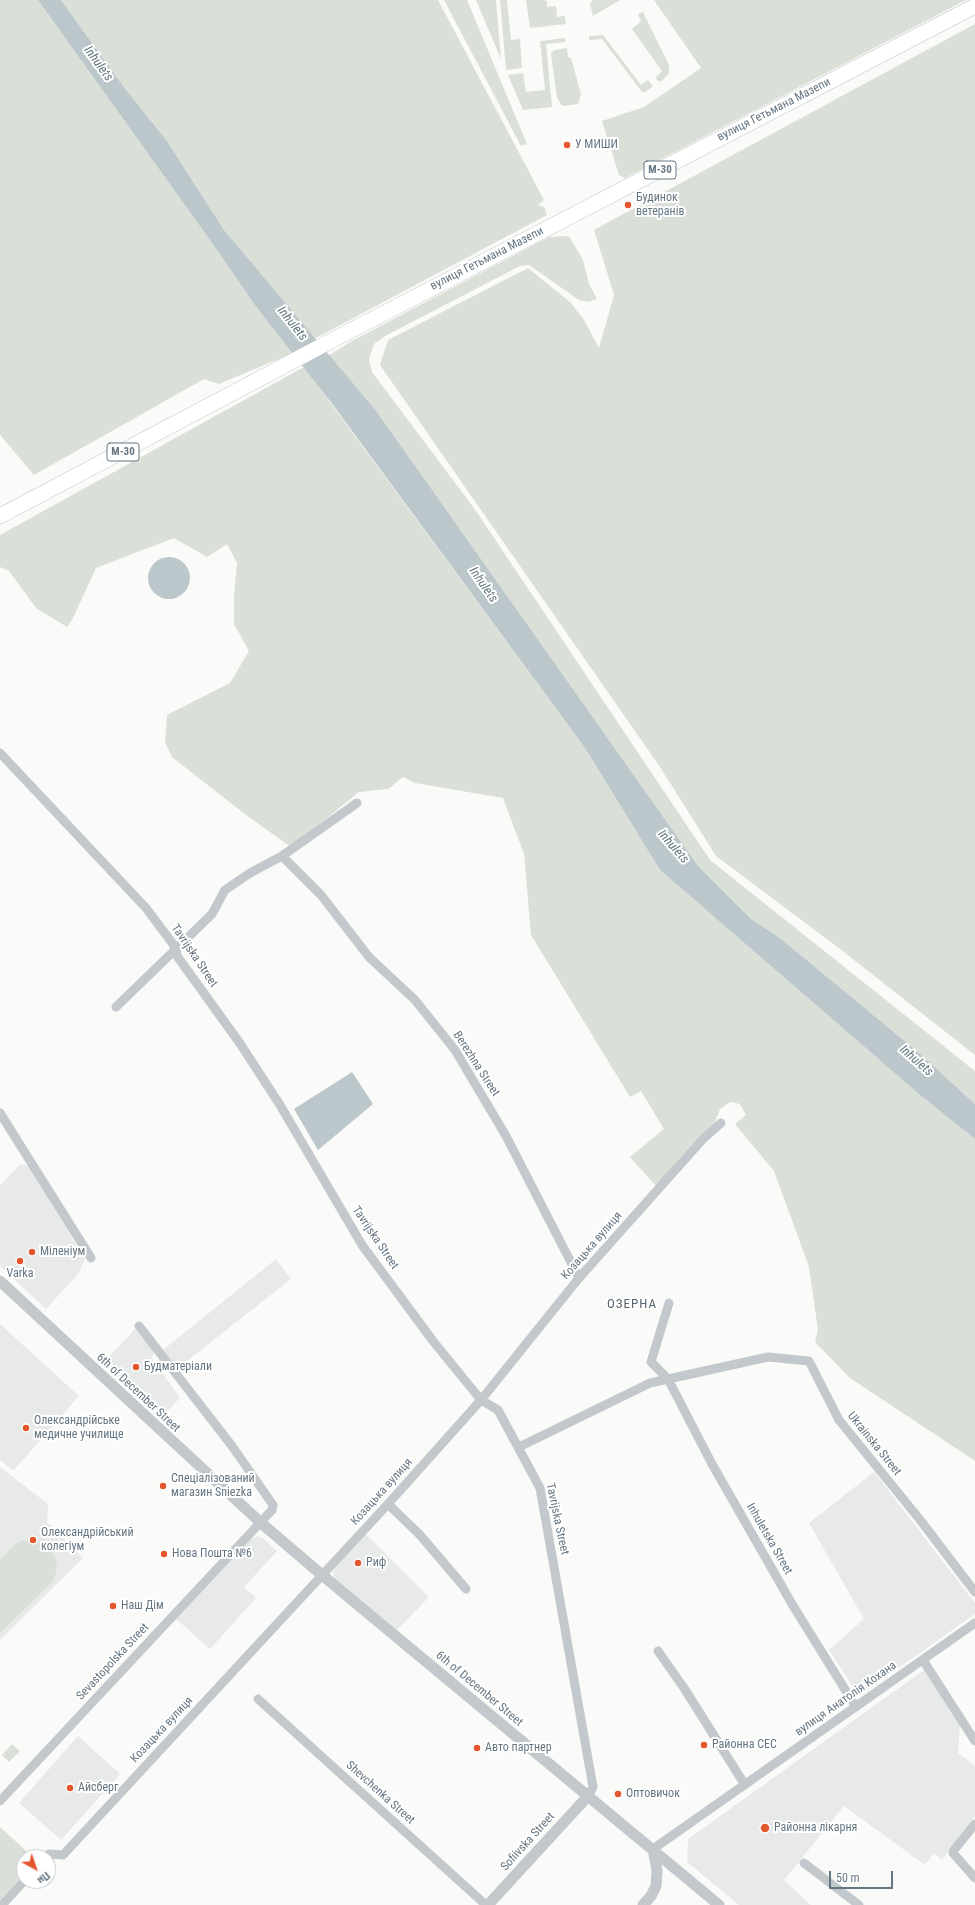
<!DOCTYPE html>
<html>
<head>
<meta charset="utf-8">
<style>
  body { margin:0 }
  #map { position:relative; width:975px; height:1905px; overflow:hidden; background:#fafaf8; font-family:"Roboto Condensed",sans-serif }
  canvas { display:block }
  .north { position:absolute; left:16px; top:1849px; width:40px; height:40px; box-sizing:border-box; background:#fff; border:1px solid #c1c8cd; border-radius:50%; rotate:140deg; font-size:11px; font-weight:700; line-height:16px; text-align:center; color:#657683 }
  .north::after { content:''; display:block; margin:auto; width:14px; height:18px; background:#e4572e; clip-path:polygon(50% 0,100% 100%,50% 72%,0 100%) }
  .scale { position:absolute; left:829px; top:1871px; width:64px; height:18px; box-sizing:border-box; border:2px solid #657683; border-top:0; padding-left:5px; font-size:12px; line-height:14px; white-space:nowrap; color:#657683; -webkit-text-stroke:3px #fff; paint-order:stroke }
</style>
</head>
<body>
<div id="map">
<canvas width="975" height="1905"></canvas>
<div class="north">Пн</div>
<div class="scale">50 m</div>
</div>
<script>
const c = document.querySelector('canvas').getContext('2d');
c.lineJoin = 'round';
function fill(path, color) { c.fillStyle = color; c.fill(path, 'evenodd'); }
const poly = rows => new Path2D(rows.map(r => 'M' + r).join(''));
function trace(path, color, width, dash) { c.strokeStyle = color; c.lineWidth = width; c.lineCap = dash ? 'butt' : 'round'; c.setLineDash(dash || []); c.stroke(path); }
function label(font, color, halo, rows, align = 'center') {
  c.font = font + ' "Roboto Condensed",sans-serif'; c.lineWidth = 4; c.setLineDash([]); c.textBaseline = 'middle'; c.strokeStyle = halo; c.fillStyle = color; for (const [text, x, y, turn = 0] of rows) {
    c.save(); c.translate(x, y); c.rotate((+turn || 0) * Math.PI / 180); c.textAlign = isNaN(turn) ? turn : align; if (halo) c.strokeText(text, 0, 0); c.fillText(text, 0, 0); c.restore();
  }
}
fill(poly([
  [25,1164,31,1170,85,1259,78,1274,46,1309,0,1266,0,1186,19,1165],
  [276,1259,291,1279,178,1368,163,1350],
  [0,1324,79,1396,13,1471,0,1460],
  [135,1329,154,1352,152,1358,180,1398,162,1417,103,1363],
  [0,1467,48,1504,47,1522,83,1558,0,1640],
  [874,1472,975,1603,975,1614,859,1696,829,1650,864,1619,809,1523],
  [366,1534,429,1597,397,1630,335,1579,333,1573,335,1567],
  [258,1536,263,1538,277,1551,244,1587,256,1598,210,1649,176,1619,249,1540],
  [924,1670,960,1724,958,1753,975,1766,975,1816,942,1860,934,1853,925,1865,844,1806,784,1880,811,1905,739,1905,687,1862,688,1839],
  [78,1736,120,1774,61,1840,19,1803]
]), '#e8e9e9');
fill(poly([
  [0,0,38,0,217,250,254,304,293,353,219,384,204,379,34,475,0,435],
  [61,0,438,0,544,200,538,205,544,207,547,215,314,339,224,230,167,141,123,86],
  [444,0,467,0,527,144,521,146],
  [476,0,496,0,501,59],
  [500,0,507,0,511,40,520,39,522,68,506,70],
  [526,0,545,0,547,1,547,7,556,6,557,17,565,16,566,24,530,28],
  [593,0,620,0,593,16,590,4],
  [654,0,966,0,625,178,619,175,602,121,644,107,701,68],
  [643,12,669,65,669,73,661,82,657,80,656,77,662,71,632,29,641,21,638,14],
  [975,24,975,1055,840,949,716,856,660,767,380,365,388,340,528,268,570,302,584,320,599,348,614,295,594,230],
  [603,35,641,85,648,80,653,86,646,92,642,92,602,39,589,40,589,36],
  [565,38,565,42,546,44,552,107,523,110,508,75,523,73,526,92,545,90,540,41],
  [567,48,568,57,571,58,581,94,578,104,562,106,557,98,551,54,554,50],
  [569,236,583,260,589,284,597,299,588,302,579,300,529,265,520,266,385,336,374,344,369,359,372,372,474,508,710,860,975,1071,975,1104,919,1053,780,938,751,919,698,866,377,412,328,356,350,342,549,237],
  [304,367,585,748,660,870,920,1095,975,1139,975,1461,850,1378,815,1342,818,1330,809,1267,774,1171,735,1124,746,1115,740,1104,730,1102,720,1109,715,1122,691,1145,656,1186,630,1157,664,1129,641,1091,630,1097,531,935,524,854,503,798,415,783,403,777,388,789,359,792,291,847,246,815,172,757,165,742,167,715,230,683,249,651,234,624,234,597,237,563,227,544,207,557,174,538,96,568,72,620,67,627,36,608,9,571,0,567,0,535],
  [23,1540,33,1540,44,1543,51,1550,56,1559,57,1569,53,1581,0,1633,0,1560,15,1544],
  [12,1744,20,1751,9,1762,2,1755],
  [0,1827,33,1857,24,1857,24,1874,0,1900]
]), '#dadfd7');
fill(poly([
  [38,0,61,0,123,86,167,141,224,230,377,412,698,866,751,919,780,938,919,1053,975,1104,975,1139,920,1095,660,870,585,748,333,405,254,304,217,250],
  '148 578a21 21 0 1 1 42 0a21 21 0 1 1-42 0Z',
  [352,1072,373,1104,318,1150,294,1109]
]), '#bbc7cb');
const trunk = poly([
  [0,516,346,333,975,6]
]);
trace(trunk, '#b4b9bd', 16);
trace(poly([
  [0,753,146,908,176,948,177,956,239,1042,280,1105,362,1245,433,1341,481,1400,498,1410,540,1488,593,1787,588,1796],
  [282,856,321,895,369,957,415,1000,455,1050,506,1136,579,1278],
  [116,1007,212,914,225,890,250,873,282,856,357,803],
  [0,1113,91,1258],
  [669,1303,651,1362,668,1379,712,1464,792,1604,856,1707],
  [519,1447,650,1383,768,1357,809,1361,839,1420,921,1521,975,1592],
  [388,1504,420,1535,466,1589],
  [658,1651,684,1688,745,1785],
  [923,1660,975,1741],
  [258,1699,486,1905],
  [0,1801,272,1510,273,1505,232,1446,139,1326],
  [975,1824,954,1850,953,1853,975,1878],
  [653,1849,975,1623],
  [46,1857,49,1854,63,1855,388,1504,481,1400,579,1278,702,1140,721,1123],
  [804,1863,859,1905],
  [2,1905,24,1881]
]), '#c3c8cc', 9);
trace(poly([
  [0,1281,260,1522,322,1575,719,1905],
  [488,1905,588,1796],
  [643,1905,651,1896,656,1886,657,1870,653,1849]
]), '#c3c8cc', 11);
trace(trunk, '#fff', 15);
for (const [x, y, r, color] of [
  [567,145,4,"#e4572e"],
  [628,205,4,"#e4572e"],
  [32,1252,4,"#e4572e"],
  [20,1261,4,"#e4572e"],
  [136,1367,4,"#e4572e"],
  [26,1428,4,"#e4572e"],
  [163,1486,4,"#e4572e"],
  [33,1540,4,"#e4572e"],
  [164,1554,4,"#e4572e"],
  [358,1563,4,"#e4572e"],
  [113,1606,4,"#e4572e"],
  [704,1745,4,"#e4572e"],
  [477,1748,4,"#e4572e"],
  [70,1788,4,"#e4572e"],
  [618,1794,4,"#e4572e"],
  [765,1828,5,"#e4572e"]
]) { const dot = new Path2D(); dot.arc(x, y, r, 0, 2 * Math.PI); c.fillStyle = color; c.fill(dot); trace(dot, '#fff', 1.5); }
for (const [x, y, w] of [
  [660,170,32],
  [123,452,32]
]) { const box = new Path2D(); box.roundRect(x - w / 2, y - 9, w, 18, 3); c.fillStyle = '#fff'; c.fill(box); trace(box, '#657683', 1); }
label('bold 11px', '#657683', null, [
  ["М-30",660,170],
  ["М-30",123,452]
]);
label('12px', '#657683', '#fff', [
  ["вулиця Гетьмана Мазепи",774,110,-27],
  ["вулиця Гетьмана Мазепи",487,259,-27],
  ["Tavrijska Street",194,956,56],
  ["Berezhna Street",476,1064,57],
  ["Tavrijska Street",375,1238,56],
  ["Козацька вулиця",592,1246,-49],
  ["6th of December Street",138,1393,43],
  ["Ukrainska Street",874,1444,51],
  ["Козацька вулиця",382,1492,-48],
  ["Tavrijska Street",557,1519,78],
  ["Inhuletska Street",769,1539,60],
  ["Sevastopolska Street",113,1662,-47],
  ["6th of December Street",479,1689,40],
  ["вулиця Анатолія Кохана",846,1699,-35],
  ["Козацька вулиця",162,1730,-47],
  ["Shevchenka Street",380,1793,42],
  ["Sofiivska Street",528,1842,-48]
]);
label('12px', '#657683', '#fff', [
  ["У МИШИ",575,145],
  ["Будинок",636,198],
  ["ветеранів",636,212],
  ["Міленіум",40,1252],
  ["Varka",20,1274,"center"],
  ["Будматеріали",144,1367],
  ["Олександрійське",34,1421],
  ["медичне училище",34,1435],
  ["Спеціалізований",171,1479],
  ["магазин Sniezka",171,1493],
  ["Олександрійський",41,1533],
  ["колегіум",41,1547],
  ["Нова Пошта №6",172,1554],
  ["Риф",366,1563],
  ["Наш Дім",121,1606],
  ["Районна СЕС",712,1745],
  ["Авто партнер",485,1748],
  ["Айсберг",78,1788],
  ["Оптовичок",626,1794],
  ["Районна лікарня",774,1828]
], 'left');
label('italic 13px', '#60757c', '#fff', [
  ["Inhulets",98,64,54],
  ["Inhulets",292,324,51],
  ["Inhulets",483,585,55],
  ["Inhulets",673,847,49],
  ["Inhulets",916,1061,41]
]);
c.letterSpacing = '1px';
label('13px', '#57646e', '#fff', [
  ["ОЗЕРНА",632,1305]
]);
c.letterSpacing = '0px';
</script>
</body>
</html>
